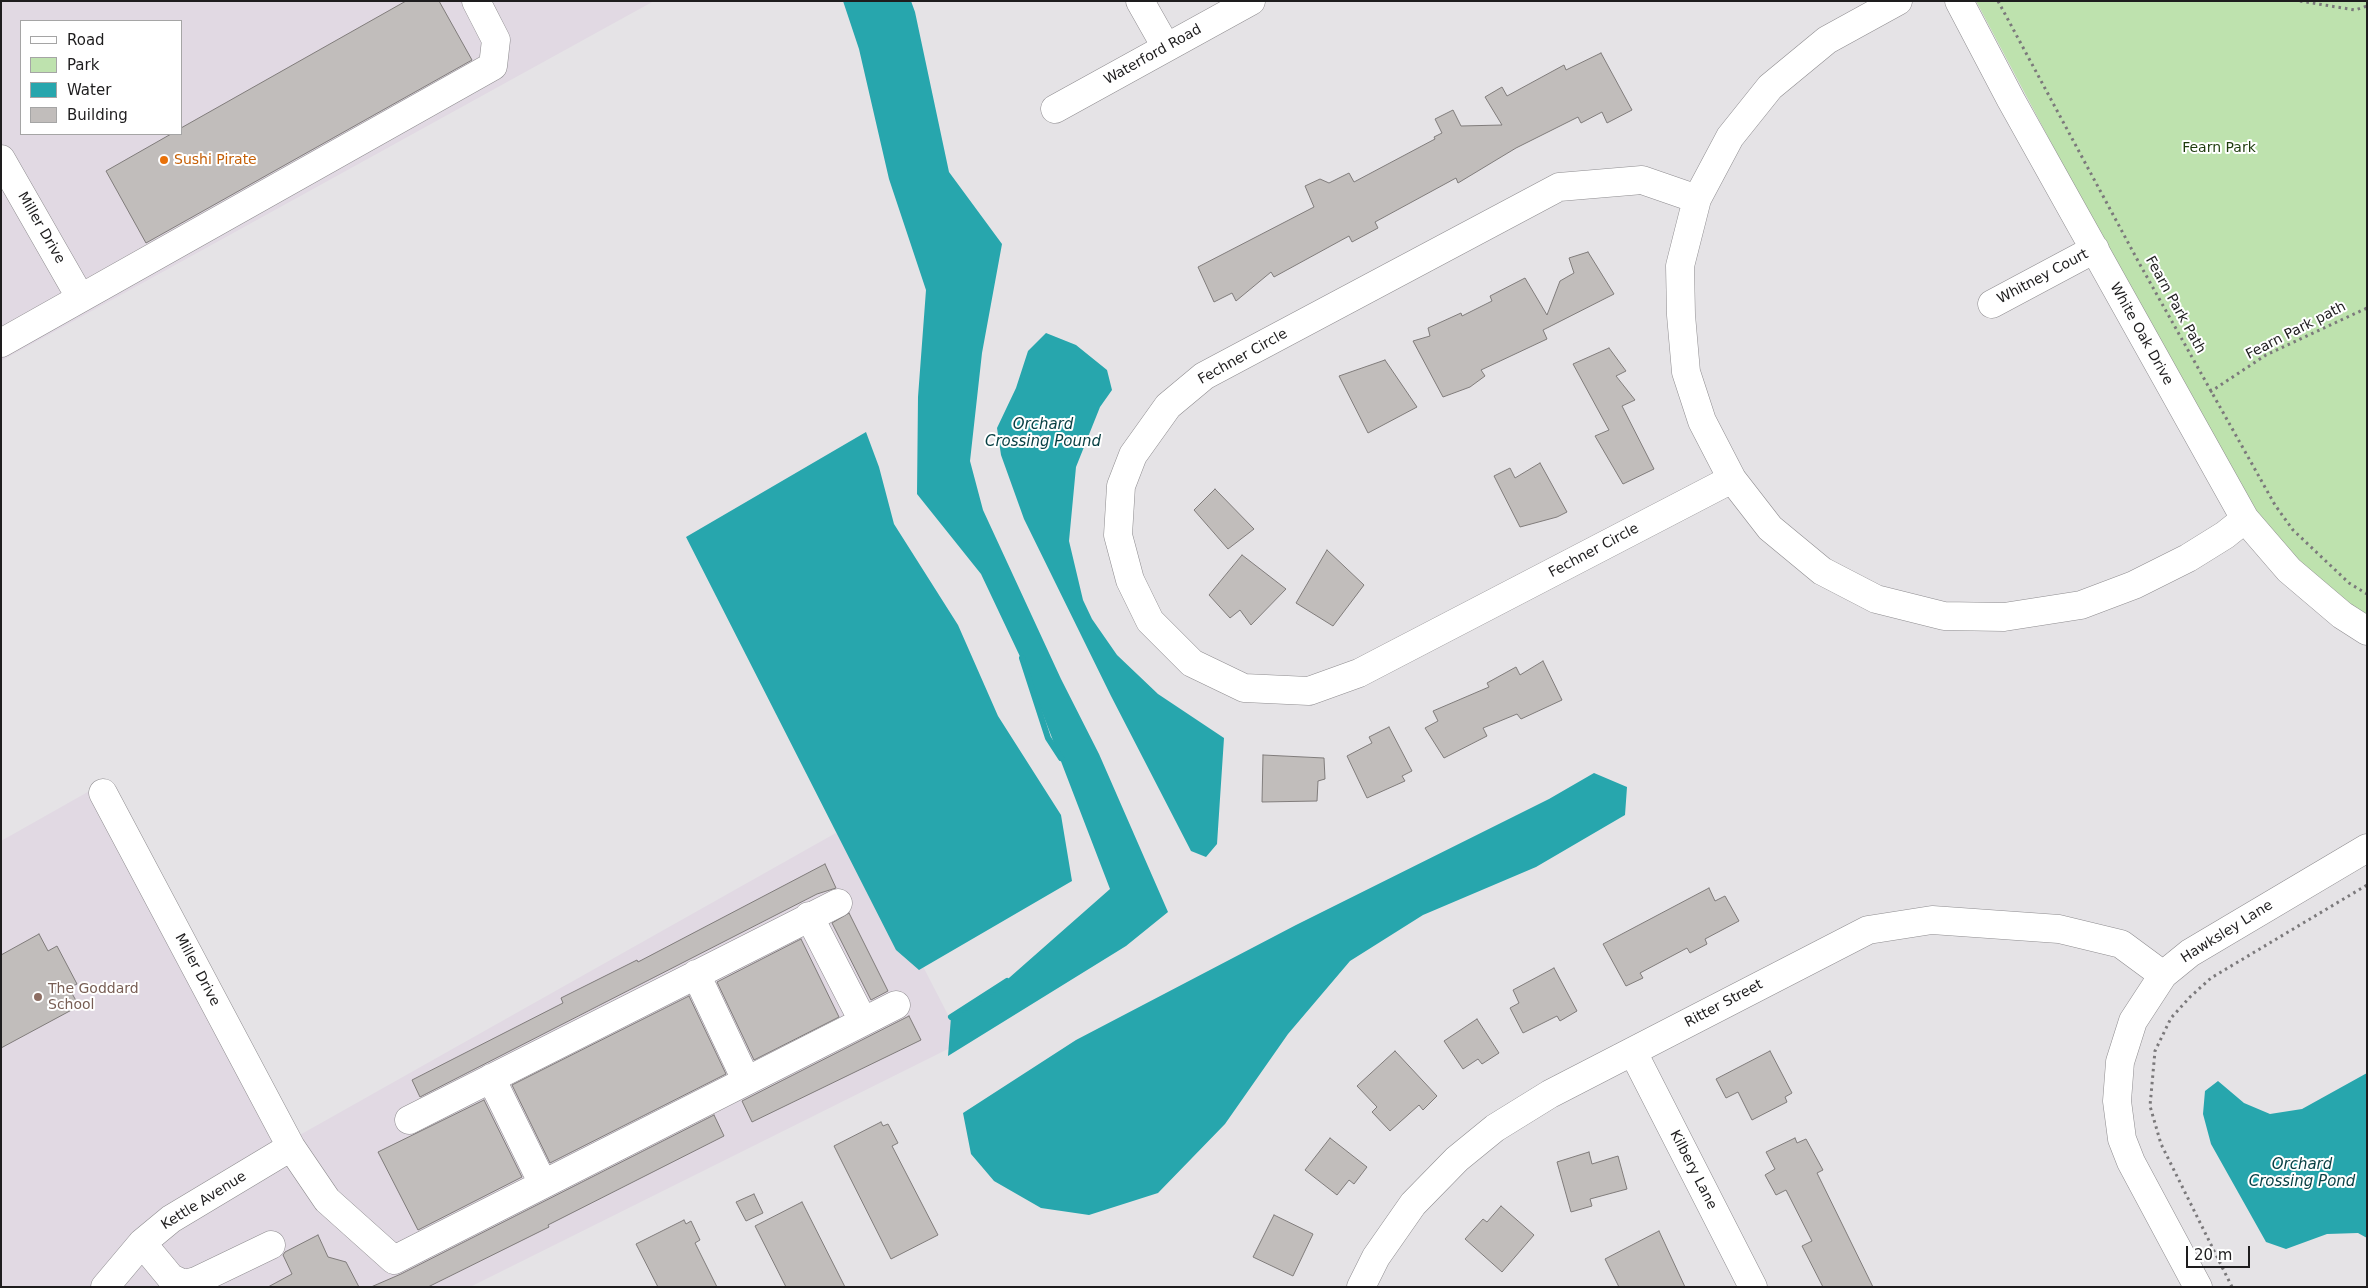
<!DOCTYPE html>
<html>
<head>
<meta charset="utf-8">
<style>
  body { margin:0 }
  #map { position:relative; width:2368px; height:1288px; overflow:hidden; background:#e5e3e6; font-family:"DejaVu Sans",sans-serif }
  canvas { display:block }
  .frame { position:absolute; inset:0; border:2px solid #1e1d1e; pointer-events:none }
  .legend { position:absolute; left:20px; top:20px; width:162px; height:115px; box-sizing:border-box; background:#fff; border:1px solid #a5a5a5; margin:0; padding:6px 9px; list-style:none; font-size:15px; color:#1e1d1e }
  .legend li { display:flex; align-items:center; gap:10px; height:25px }
  .legend b { width:25px; border:1px solid #a5a5a5 }
  .scale { position:absolute; left:2186px; top:1246px; width:64px; height:22px; box-sizing:border-box; border:2px solid #1e1d1e; border-top:0; padding-left:6px; font-size:15px; line-height:18px; white-space:nowrap; color:#1e1d1e; -webkit-text-stroke:4px #fff; paint-order:stroke }
</style>
</head>
<body>
<div id="map">
<canvas width="2368" height="1288"></canvas>
<div class="frame"></div>
<ul class="legend">
<li><b style="height:6px;background:#fff"></b>Road</li>
<li><b style="height:14px;background:#bee2ae"></b>Park</li>
<li><b style="height:14px;background:#27a6ad"></b>Water</li>
<li><b style="height:14px;background:#c1bdbb"></b>Building</li>
</ul>
<div class="scale">20 m</div>
</div>
<script>
const c = document.querySelector('canvas').getContext('2d');
c.lineJoin = 'round';
function fill(path, color) { c.fillStyle = color; c.fill(path, 'evenodd'); }
const poly = rows => new Path2D(rows.map(r => 'M' + r).join(''));
function trace(path, color, width, dash) { c.strokeStyle = color; c.lineWidth = width; c.lineCap = dash ? 'butt' : 'round'; c.setLineDash(dash || []); c.stroke(path); }
function label(font, color, halo, rows, align = 'center') {
  c.font = font + ' "DejaVu Sans",sans-serif'; c.lineWidth = 4; c.setLineDash([]); c.textBaseline = 'middle'; c.strokeStyle = halo; c.fillStyle = color; for (const [text, x, y, turn = 0] of rows) {
    c.save(); c.translate(x, y); c.rotate((+turn || 0) * Math.PI / 180); c.textAlign = isNaN(turn) ? turn : align; if (halo) c.strokeText(text, 0, 0); c.fillText(text, 0, 0); c.restore();
  }
}
fill(poly([
  [1,1,654,1,1,361],
  [21,21,181,21,181,134,21,134],
  [93,789,282,1145,850,825,962,1042,470,1287,1,1287,1,841]
]), '#e1d9e3');
fill(poly([
  [1976,1,2367,1,2367,622,2271,538,2164,356]
]), '#bee2ae');
fill(poly([
  [843,1,911,1,915,12,949,172,1002,244,982,353,970,461,983,510,1061,679,1099,754,1168,912,1126,946,948,1056,951,1017,1001,985,1110,889,1024,665,981,574,917,494,918,397,926,290,889,179,859,49],
  [1046,333,1076,345,1107,370,1112,390,1100,407,1076,467,1069,541,1083,600,1092,619,1117,655,1158,694,1224,738,1217,844,1206,857,1191,851,1111,696,1024,519,1001,455,997,428,1016,388,1028,351],
  [866,432,879,467,894,524,958,625,998,716,1061,815,1072,881,919,970,896,950,686,537],
  [1594,773,1627,787,1625,815,1536,867,1423,915,1350,961,1288,1034,1225,1124,1158,1193,1089,1215,1041,1208,994,1181,971,1154,963,1113,1076,1040,1296,925,1549,799],
  [2367,1073,2367,1238,2358,1233,2327,1234,2286,1249,2266,1242,2211,1144,2203,1114,2205,1091,2218,1081,2244,1103,2270,1114,2302,1109]
]), '#27a6ad');
trace(poly([
  [1022,658,1048,738,1061,758],
  [951,1017,1007,981]
]), '#27a6ad', 6);
const building = poly([
  [406,1,439,1,472,60,146,243,106,171,171,134,181,134,181,128,406,1],
  [1601,53,1632,110,1607,123,1602,112,1581,123,1578,117,1516,148,1458,183,1456,178,1375,222,1378,228,1352,242,1349,236,1274,277,1271,272,1236,301,1232,293,1214,302,1198,267,1314,207,1305,186,1320,179,1329,183,1349,173,1354,182,1435,139,1434,137,1442,133,1435,119,1453,110,1461,126,1502,125,1485,97,1502,87,1507,96,1564,65,1566,70,1601,53],
  [1588,252,1614,294,1543,330,1547,339,1481,370,1485,376,1470,387,1443,397,1413,341,1430,336,1428,328,1461,313,1462,316,1492,301,1490,296,1525,278,1547,315,1560,281,1574,273,1569,258,1588,252],
  [1609,348,1626,371,1616,376,1635,400,1622,406,1654,469,1623,484,1595,436,1609,430,1573,364,1609,348],
  [1385,360,1417,407,1368,433,1339,376,1385,360],
  [1540,463,1567,512,1557,517,1520,527,1494,476,1510,468,1515,478,1540,463],
  [1215,489,1254,529,1228,549,1194,510,1215,489],
  [1327,550,1364,585,1333,626,1296,603,1327,550],
  [1242,555,1286,589,1251,625,1240,610,1230,618,1209,595,1242,555],
  [1543,661,1562,700,1521,719,1517,714,1483,728,1487,736,1444,758,1425,728,1438,721,1433,711,1489,687,1487,683,1516,667,1520,675,1543,661],
  [1389,727,1412,771,1402,776,1405,781,1367,798,1347,756,1372,743,1369,737,1389,727],
  [1263,755,1324,758,1325,779,1318,781,1317,801,1262,802,1263,755],
  [825,864,836,888,817,894,420,1097,412,1080,563,1003,561,998,637,960,638,962,825,864],
  [1709,888,1715,901,1725,896,1739,921,1705,939,1707,944,1690,953,1687,948,1640,973,1643,978,1626,986,1603,944,1709,888],
  [849,913,888,991,871,1000,832,923,849,913],
  [39,934,48,951,57,946,77,984,69,988,79,1006,1,1048,1,955,39,934],
  [801,939,839,1017,754,1060,717,982,801,939],
  [1554,968,1577,1011,1560,1021,1557,1016,1523,1033,1510,1008,1519,1003,1513,990,1554,968],
  [689,996,726,1074,550,1163,512,1085,689,996],
  [909,1016,921,1040,752,1122,742,1101,909,1016],
  [1477,1019,1499,1053,1482,1064,1478,1059,1463,1069,1444,1041,1477,1019],
  [1395,1051,1437,1096,1423,1110,1419,1105,1390,1131,1372,1112,1377,1107,1357,1086,1395,1051],
  [1770,1051,1792,1093,1785,1097,1787,1102,1752,1120,1738,1092,1726,1098,1716,1079,1770,1051],
  [484,1100,522,1177,418,1230,378,1152,484,1100],
  [714,1115,724,1136,548,1225,549,1227,428,1287,371,1287,401,1274,714,1115],
  [881,1122,883,1126,888,1124,898,1143,892,1146,938,1235,891,1259,834,1146,881,1122],
  [1330,1138,1367,1167,1354,1184,1349,1180,1337,1195,1305,1170,1330,1138],
  [1795,1138,1797,1143,1806,1139,1823,1170,1817,1173,1873,1287,1823,1287,1802,1246,1812,1241,1786,1190,1776,1195,1765,1175,1775,1169,1766,1152,1795,1138],
  [1589,1152,1592,1164,1618,1156,1627,1189,1590,1199,1592,1206,1571,1212,1557,1162,1589,1152],
  [754,1194,763,1213,746,1221,736,1202,754,1194],
  [802,1202,845,1287,786,1287,755,1226,802,1202],
  [1501,1206,1534,1235,1502,1272,1465,1239,1483,1219,1487,1222,1501,1206],
  [1274,1215,1313,1234,1293,1276,1253,1257,1274,1215],
  [684,1220,686,1224,691,1221,700,1240,695,1243,717,1287,658,1287,636,1244,684,1220],
  [1659,1231,1685,1287,1619,1287,1605,1259,1659,1231],
  [318,1235,328,1257,346,1262,359,1287,268,1287,292,1274,283,1255,285,1252,318,1235]
]);
fill(building, '#c1bdbb');
trace(building, '#807c7b', 1);
const minor = poly([
  [1140,1,1166,47],
  [1898,1,1827,40,1770,87,1730,137,1697,199,1680,266,1681,315,1686,372,1702,421,1732,479,1770,528,1822,571,1876,599,1944,616,2004,617,2081,605,2134,585,2188,558,2225,535,2245,519],
  [1959,1,2011,100,2245,519,2289,570,2342,615,2367,631],
  [1055,109,1251,1],
  [1,159,80,297],
  [1697,199,1642,180,1559,187,1204,376,1168,406,1133,455,1121,486,1118,535,1130,580,1150,621,1192,663,1244,688,1309,691,1359,673,1732,479],
  [1992,304,2095,249],
  [1,343,493,66,496,40,476,1],
  [103,793,291,1147,327,1200,394,1260,896,1005],
  [809,916,863,1021],
  [696,974,746,1080],
  [1633,1052,1753,1287],
  [491,1078,543,1184],
  [409,1120,838,903],
  [142,1243,171,1278,184,1284,196,1281,271,1245],
  [105,1287,142,1243,171,1219,291,1147],
  [1361,1287,1376,1257,1413,1204,1457,1159,1495,1128,1550,1094,1868,930,1932,920,2059,929,2121,944,2163,975],
  [2198,1287,2131,1162,2122,1139,2117,1101,2120,1062,2133,1021,2163,975,2190,953,2367,848]
]);
trace(minor, '#8e8c8f', 29);
trace(poly([
  [1998,1,2138,261,2275,505,2293,530,2349,583,2367,594],
  [2300,1,2355,10,2367,6],
  [2210,392,2266,355,2367,308],
  [2232,1287,2161,1144,2150,1106,2155,1051,2171,1018,2190,997,2211,978,2367,885]
]), '#7b797b', 3, [2.5, 4]);
trace(minor, '#fff', 28);
for (const [x, y, r, color] of [
  [164,160,5,"#e8710a"],
  [38,997,5,"#8d6e63"]
]) { const dot = new Path2D(); dot.arc(x, y, r, 0, 2 * Math.PI); c.fillStyle = color; c.fill(dot); trace(dot, '#fff', 2); }
label('14px', '#1e1d1e', '#fff', [
  ["Waterford Road",1153,55,-29],
  ["Miller Drive",41,228,60],
  ["Whitney Court",2043,277,-28],
  ["Fearn Park Path",2175,305,61],
  ["Fearn Park path",2296,331,-27],
  ["White Oak Drive",2141,334,61],
  ["Fechner Circle",1243,357,-29],
  ["Fechner Circle",1594,551,-28],
  ["Hawksley Lane",2227,932,-32],
  ["Miller Drive",197,970,62],
  ["Ritter Street",1724,1004,-28],
  ["Kilbery Lane",1693,1170,63],
  ["Kettle Avenue",204,1201,-32]
]);
label('14px', '#1d3b0c', '#fff', [
  ["Fearn Park",2219,148]
]);
label('14px', '#c56008', '#fff', [
  ["Sushi Pirate",174,160]
], 'left');
label('14px', '#785e54', '#fff', [
  ["The Goddard",48,989],
  ["School",48,1005]
], 'left');
label('italic 15px', '#073f43', '#fff', [
  ["Orchard",1043,425],
  ["Crossing Pound",1043,442],
  ["Orchard",2302,1165],
  ["Crossing Pond",2302,1182]
]);
</script>
</body>
</html>
